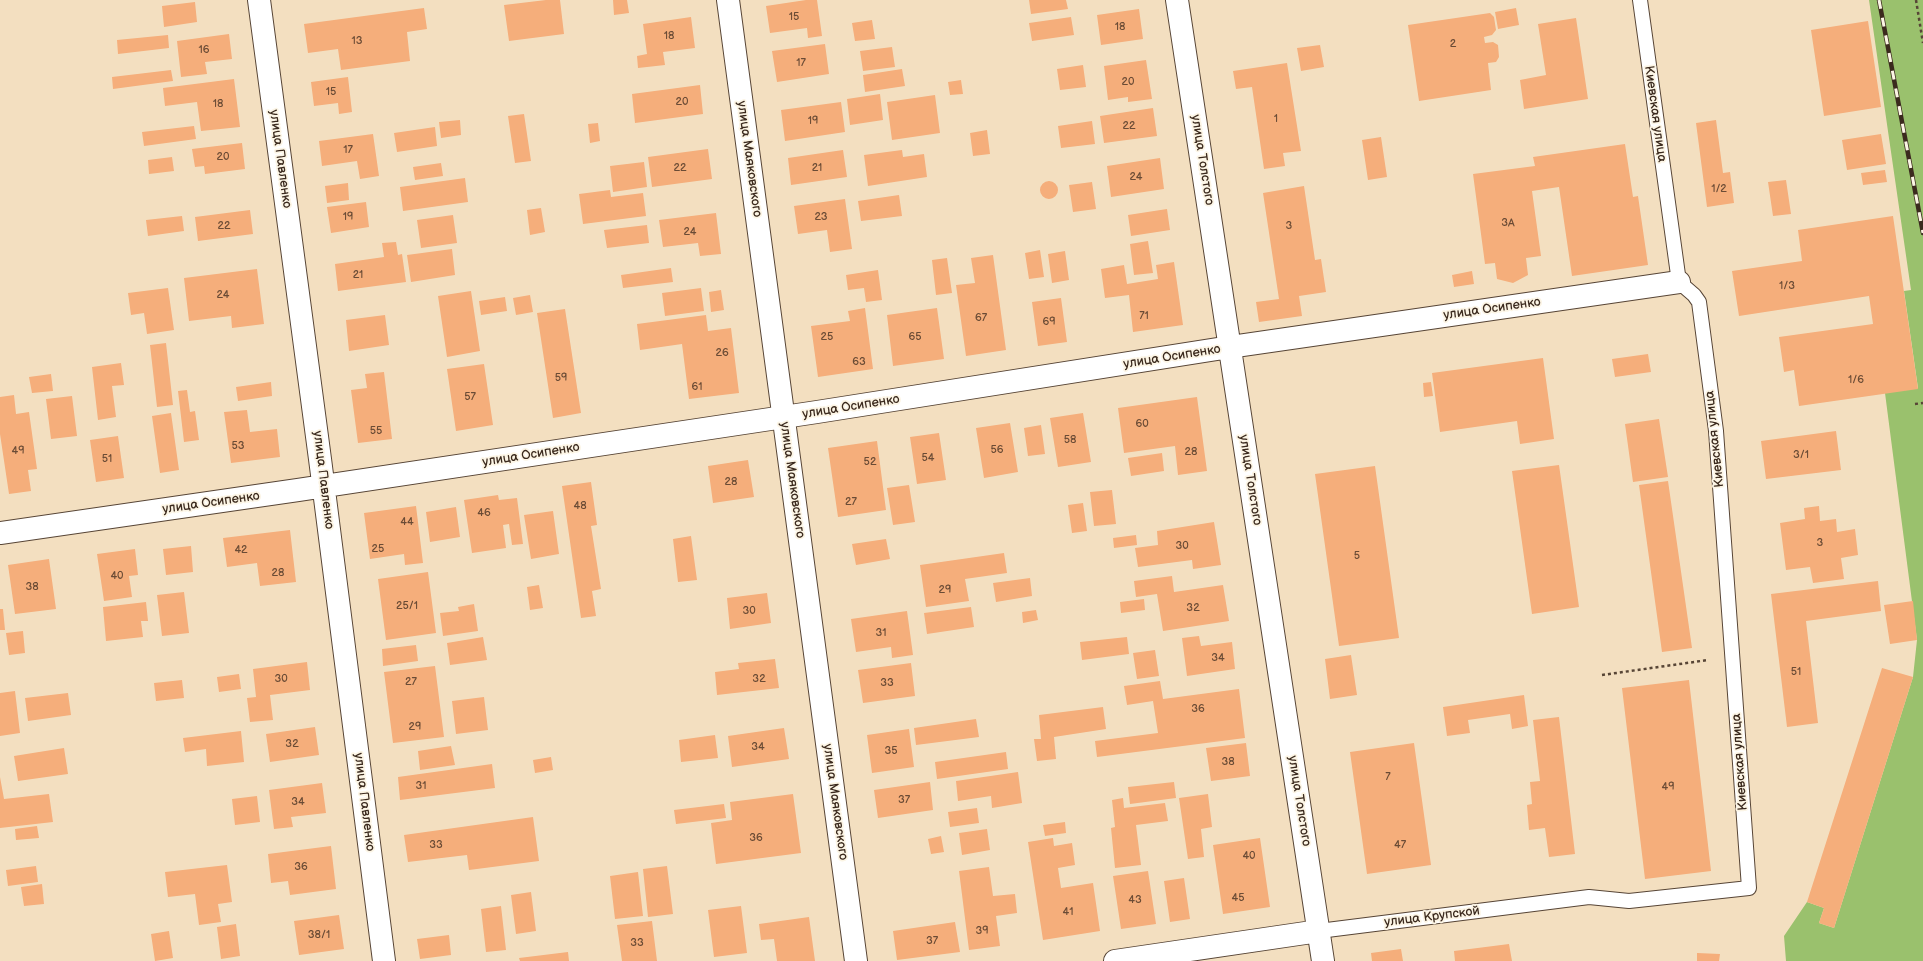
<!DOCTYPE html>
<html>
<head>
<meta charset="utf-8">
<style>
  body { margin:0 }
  canvas { display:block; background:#f3dfc0 }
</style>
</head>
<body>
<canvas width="1923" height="961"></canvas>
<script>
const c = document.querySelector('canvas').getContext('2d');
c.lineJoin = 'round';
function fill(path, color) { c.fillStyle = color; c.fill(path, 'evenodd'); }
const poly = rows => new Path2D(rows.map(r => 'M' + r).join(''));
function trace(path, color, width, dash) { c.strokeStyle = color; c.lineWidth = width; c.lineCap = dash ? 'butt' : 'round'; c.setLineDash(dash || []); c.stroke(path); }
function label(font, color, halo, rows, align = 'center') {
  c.font = font + ' "Balsamiq Sans",sans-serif'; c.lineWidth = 3.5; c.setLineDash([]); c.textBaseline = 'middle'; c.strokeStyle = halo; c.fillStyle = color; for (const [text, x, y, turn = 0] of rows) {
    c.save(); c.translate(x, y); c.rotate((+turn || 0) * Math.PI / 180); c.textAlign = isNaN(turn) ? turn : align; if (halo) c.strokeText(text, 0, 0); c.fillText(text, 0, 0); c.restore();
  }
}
fill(poly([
  [1869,0,1923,0,1923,961,1786,961,1784,936,1807,902,1824,908,1819,923,1834,928,1913,677,1917,640,1885,393,1918,388,1904,291,1911,290]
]), '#9ac16d');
fill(poly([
  [546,0,560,0,564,34,509,41,504,5],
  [613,0,627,0,629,13,614,15],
  [806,0,817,0,822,36,808,38,807,28,770,33,766,6],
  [1029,0,1066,0,1068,9,1031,14],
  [195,2,197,22,164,27,162,6],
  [424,8,427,29,407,32,410,61,341,70,338,49,308,53,304,24],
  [1516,8,1519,25,1498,29,1495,12],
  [1139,9,1143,39,1101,45,1097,15],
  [1490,13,1494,17,1496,30,1492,35,1484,37,1485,43,1493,42,1498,45,1499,57,1496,62,1488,63,1491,90,1419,101,1408,25],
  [691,17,695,48,663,52,665,65,638,68,637,56,647,54,643,24],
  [1071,17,1074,35,1032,41,1029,23],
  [1576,18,1588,99,1524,109,1520,80,1546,75,1538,24],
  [872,20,875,39,855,41,852,23],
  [1868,21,1881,107,1824,116,1811,30],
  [229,34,232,59,205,62,207,74,181,77,177,41],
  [168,35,169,48,118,54,117,40],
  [825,44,829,74,777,82,772,51],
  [1320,45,1324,67,1301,71,1297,48],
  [892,47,895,67,863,71,860,51],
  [1146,60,1152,99,1128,102,1128,97,1108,100,1104,66],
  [1287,63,1301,151,1283,153,1285,166,1264,169,1252,87,1236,89,1233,71],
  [1083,65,1086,87,1060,90,1057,69],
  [902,69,905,86,865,92,863,75],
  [171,70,173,81,113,89,112,77],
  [348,77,352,112,339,114,338,103,314,106,311,82],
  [234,79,240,127,201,131,197,102,165,106,163,88],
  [961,80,963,94,950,95,948,82],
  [700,85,703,114,635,123,632,94],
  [880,94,883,120,850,125,847,99],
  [935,95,940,133,892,140,887,102],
  [841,102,845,132,785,141,781,110],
  [1153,108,1157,136,1104,143,1100,116],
  [524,114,531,161,515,163,508,116],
  [460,120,461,135,441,138,439,122],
  [1716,120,1723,173,1730,172,1734,203,1707,207,1696,123],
  [1092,121,1095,144,1061,148,1058,126],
  [598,123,600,141,590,143,588,124],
  [194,126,196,139,144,146,142,132],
  [435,127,437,146,397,152,394,133],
  [987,130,990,154,973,156,970,133],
  [373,134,379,176,360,179,357,161,322,166,319,141],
  [1881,134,1886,164,1847,170,1842,140],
  [1381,137,1387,177,1368,180,1362,140],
  [242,143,245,169,205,174,204,166,195,167,192,149],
  [1625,144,1633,197,1638,196,1648,265,1572,276,1559,187,1532,191,1541,256,1526,258,1528,275,1513,283,1497,279,1495,263,1485,264,1473,174,1535,166,1533,157],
  [708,149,712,179,652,187,648,157],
  [843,150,847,177,791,185,788,158],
  [902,150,903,157,924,154,927,177,868,186,864,155],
  [172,157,174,171,149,174,148,160],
  [1160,158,1164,189,1111,197,1107,166],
  [644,162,647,187,613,192,610,166],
  [441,163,443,176,415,180,413,167],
  [1885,170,1887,182,1863,185,1861,173],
  [465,178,468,202,403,211,400,187],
  [1786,180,1791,214,1773,216,1768,182],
  '1040 190a9 9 0 1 1 18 0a9 9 0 1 1-18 0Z',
  [1092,182,1096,209,1073,212,1069,185],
  [348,183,349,200,327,203,325,186],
  [1304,186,1315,260,1321,259,1326,292,1299,296,1302,316,1259,322,1256,302,1279,299,1263,193],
  [610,190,611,197,643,193,646,216,583,224,579,194],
  [899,195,902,216,861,221,858,201],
  [845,199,852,249,830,252,827,230,798,234,794,206],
  [366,202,369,227,331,233,327,207],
  [541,208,545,232,530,235,527,210],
  [1167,209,1170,230,1131,236,1128,215],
  [250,210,253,234,198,241,195,217],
  [716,213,721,254,700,256,698,243,663,247,659,220],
  [453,215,457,243,421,248,417,220],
  [182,216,184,231,148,236,146,220],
  [1893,216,1918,389,1799,406,1794,370,1784,372,1779,337,1873,324,1869,296,1739,316,1732,271,1802,261,1798,230],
  [647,225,649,243,607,248,604,230],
  [1148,241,1153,273,1134,275,1130,244],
  [396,242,398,255,402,254,406,282,338,291,335,264,384,257,382,243],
  [452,249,455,275,411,282,407,255],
  [1040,250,1044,277,1029,279,1025,253],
  [1065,251,1069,280,1052,283,1048,254],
  [993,255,1006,350,966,356,956,285,975,283,971,258],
  [947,258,952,293,936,295,932,260],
  [1174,262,1183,325,1133,332,1129,295,1105,298,1101,269,1124,265,1127,284,1158,279,1156,265],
  [671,268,673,282,623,288,621,275],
  [257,269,264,324,232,328,231,316,189,321,184,278],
  [878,270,882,300,866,302,864,288,848,290,846,275],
  [1472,271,1474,284,1454,287,1452,275],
  [168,288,174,330,147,334,144,313,131,315,128,293],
  [701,288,704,311,665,316,662,293],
  [721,290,724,310,711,312,709,292],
  [471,291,480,351,447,357,438,296],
  [530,295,533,312,516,315,513,298],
  [505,297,507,311,481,315,479,301],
  [1061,298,1067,342,1038,346,1032,302],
  [865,308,873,369,818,377,811,326,850,321,848,311],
  [937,308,944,359,893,366,887,315],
  [565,309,581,413,553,418,537,313],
  [385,315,389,345,349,351,346,320],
  [706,315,708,331,731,328,739,393,689,399,682,344,640,350,637,324],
  [166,343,173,405,157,407,150,345],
  [1648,354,1651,372,1615,377,1612,359],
  [1543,358,1554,439,1520,444,1517,421,1440,432,1432,373],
  [121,363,124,385,112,386,116,417,98,420,92,367],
  [484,364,493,425,456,431,447,369],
  [384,372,392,439,358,443,351,390,367,388,365,374],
  [51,374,53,391,32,393,29,377],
  [271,382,272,396,238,401,236,387],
  [1431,382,1433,396,1424,397,1423,383],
  [187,390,190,412,195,411,199,440,184,442,178,391],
  [14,395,16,414,29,412,37,469,28,470,31,491,9,494,0,434,0,397],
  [72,396,77,436,51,439,46,399],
  [1197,397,1207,471,1178,475,1175,446,1124,453,1118,408],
  [247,410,250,432,277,429,280,457,231,463,224,412],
  [171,413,179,470,160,473,152,416],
  [1083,413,1091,462,1058,467,1050,418],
  [1659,419,1668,477,1633,482,1625,424],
  [1010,423,1018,472,984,478,976,428],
  [1041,425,1045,454,1028,456,1024,428],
  [1836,431,1841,470,1766,479,1761,441],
  [939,433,946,480,917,484,910,437],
  [118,436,124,478,96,482,90,440],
  [877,441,886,510,838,517,828,448],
  [1162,453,1164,471,1131,476,1128,458],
  [748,460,754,497,713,503,708,466],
  [1559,465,1579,607,1532,614,1512,471],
  [1375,466,1399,638,1339,646,1315,474],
  [1668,481,1692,648,1662,652,1639,485],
  [591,482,597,525,591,526,601,589,592,591,596,616,581,618,562,486],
  [909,485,915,522,893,525,887,488],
  [1112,490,1116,524,1094,526,1090,492],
  [498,495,499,500,517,498,523,544,512,545,509,524,503,525,506,548,472,553,464,500],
  [1083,503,1087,531,1072,533,1068,505],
  [416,506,423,563,405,565,404,554,370,559,364,513],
  [1819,506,1820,521,1836,519,1837,532,1855,529,1858,555,1841,558,1844,579,1813,583,1810,567,1786,570,1780,523,1805,519,1804,508],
  [456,507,460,537,430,542,426,512],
  [553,511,559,554,531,559,524,515],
  [1214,522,1221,565,1193,569,1192,560,1138,567,1135,548,1158,545,1157,531],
  [290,530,296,582,260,586,257,563,227,567,223,538],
  [1136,535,1137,545,1114,548,1113,538],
  [691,536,697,580,678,582,673,539],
  [886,539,890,559,856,565,852,544],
  [191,546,193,572,166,575,163,549],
  [135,549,138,575,129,576,132,597,104,601,97,554],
  [1004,553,1007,573,965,579,969,601,926,607,920,565],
  [49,559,56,609,15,614,8,565],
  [428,572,436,633,386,640,378,579],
  [1172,576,1174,592,1223,585,1229,621,1163,631,1157,594,1136,597,1134,581],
  [1030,578,1032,596,996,602,993,583],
  [1878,581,1881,611,1806,621,1818,723,1787,727,1771,594],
  [539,585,543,608,530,610,527,587],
  [184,592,189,633,162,636,157,595],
  [767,593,771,623,730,629,727,598],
  [1144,599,1145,610,1121,613,1120,602],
  [1913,601,1917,640,1890,644,1884,605],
  [146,602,148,621,141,621,143,637,106,641,103,607],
  [474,604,478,631,443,636,440,613,459,611,458,607],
  [971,607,974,627,927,634,924,613],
  [0,609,3,609,5,630,0,630],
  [1036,610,1038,620,1023,623,1022,612],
  [907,611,913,655,892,658,891,647,856,652,851,619],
  [23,631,25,653,9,655,6,633],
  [1199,636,1201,646,1232,642,1235,669,1187,676,1182,638],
  [483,637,487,660,450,665,447,643],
  [1127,637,1129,654,1082,660,1080,642],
  [416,645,418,661,383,666,382,649],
  [1155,650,1159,676,1137,679,1133,653],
  [1351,655,1357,695,1330,699,1325,659],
  [775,659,779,688,717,695,715,672,739,669,738,663],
  [307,662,310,690,270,695,273,720,250,722,247,698,256,697,253,669],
  [911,663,915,696,863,703,858,670],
  [435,666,444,737,393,743,384,672],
  [1882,668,1913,677,1834,928,1819,923,1824,908,1807,902],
  [239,674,241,689,219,692,217,677],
  [182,680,184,698,156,701,154,683],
  [1689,680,1711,871,1645,879,1622,688],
  [1160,681,1163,699,1239,689,1245,738,1097,757,1095,741,1158,733,1153,701,1127,705,1124,686],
  [15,691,20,733,0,736,0,693],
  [68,693,71,715,28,721,25,698],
  [1524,695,1528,726,1512,729,1510,714,1468,720,1470,733,1447,736,1443,707],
  [484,697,488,730,456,734,452,701],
  [1103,707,1106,729,1054,737,1056,759,1037,761,1034,739,1041,739,1039,715],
  [1559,717,1575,854,1549,857,1545,828,1529,830,1527,805,1532,804,1530,782,1540,781,1533,720],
  [976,719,979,737,916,745,914,728],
  [315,727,319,755,270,762,266,734],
  [784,728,789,759,732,767,728,736],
  [909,729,914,767,872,773,867,735],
  [241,731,244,762,207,766,206,749,185,752,183,738],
  [715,735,718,758,681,762,679,740],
  [1246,743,1250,776,1211,781,1206,748],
  [1414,743,1431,865,1367,874,1350,752],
  [451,746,455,765,420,770,418,751],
  [64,748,68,774,18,781,14,756],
  [1006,752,1008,769,937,779,935,762],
  [551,757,553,770,535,773,533,760],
  [492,764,495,788,400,800,398,777],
  [1018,772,1022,803,992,808,991,796,958,801,956,781],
  [0,777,4,799,49,794,53,822,0,828],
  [930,782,933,810,878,818,874,790],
  [1174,782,1176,798,1130,804,1128,787],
  [322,783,326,813,291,817,293,827,274,829,269,790],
  [793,794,801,853,716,864,711,823,732,820,730,802],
  [1208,794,1212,827,1201,829,1204,857,1188,859,1179,798],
  [257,796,260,822,235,825,232,799],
  [1123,798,1124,808,1165,803,1168,821,1136,825,1141,865,1115,868,1111,828,1115,827,1112,800],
  [724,804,726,818,676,824,674,810],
  [977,808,979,823,950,827,948,812],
  [533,817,539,861,469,870,467,855,408,862,404,835],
  [1065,822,1066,833,1045,836,1043,825],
  [37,826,39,838,16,840,15,829],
  [987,829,990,850,962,855,959,833],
  [941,836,944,852,931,854,928,839],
  [1053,838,1054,846,1072,843,1075,865,1058,868,1061,888,1093,883,1100,931,1043,940,1028,842],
  [1260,838,1270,907,1223,914,1213,845],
  [331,846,336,889,290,895,288,881,271,883,268,854],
  [227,865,232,902,218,904,221,922,199,925,195,894,168,897,165,872],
  [36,866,38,882,8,886,6,870],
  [667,866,673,914,648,917,643,869],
  [989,867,993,896,1015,894,1017,913,996,916,1000,946,969,950,959,871],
  [1148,871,1156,924,1121,929,1113,876],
  [638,872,643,916,615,919,610,876],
  [1184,878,1190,919,1170,922,1164,881],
  [42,884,44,904,24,906,21,887],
  [531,892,536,931,516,934,511,895],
  [501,906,506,950,486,952,481,909],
  [741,906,747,953,714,957,708,910],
  [339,915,344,949,299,955,294,921],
  [809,917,815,961,777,961,774,939,761,940,759,924],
  [652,921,657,961,622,961,617,925],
  [955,922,960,952,897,960,893,931],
  [236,924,240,956,221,959,217,927],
  [169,931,173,958,155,961,151,934],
  [449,935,451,955,420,959,417,939],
  [1509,944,1512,961,1455,961,1454,951],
  [1401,949,1403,961,1372,961,1371,953],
  [568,952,569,961,520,961,519,958],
  [1697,953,1720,954,1719,961,1697,961]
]), '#f5ae7b');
const service = poly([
  [1319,931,1589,897,1629,901,1749,888,1716,431,1699,302,1694,295,1679,282,1640,0]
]);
const minor = poly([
  [259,0,320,459,384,961],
  [1177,0,1323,961],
  [0,533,298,490,817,412,1230,347,1679,282],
  [1115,961,1319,931]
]);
const tertiary = poly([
  [728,0,856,961]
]);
trace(service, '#574536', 16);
trace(minor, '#574536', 24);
trace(tertiary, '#574536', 24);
trace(poly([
  [1916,0,1923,43],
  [1915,404,1923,403],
  [1602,675,1708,660]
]), '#574536', 2.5, [3, 3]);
trace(service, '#fff', 14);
trace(minor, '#fff', 22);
trace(tertiary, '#fff', 22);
const rail = poly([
  [1879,0,1923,233]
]);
trace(rail, '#3b2a1e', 4.5);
trace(rail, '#fcf5e5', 3, [9]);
label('11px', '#6a4b35', null, [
  ["15",794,17],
  ["18",1120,27],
  ["18",669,36],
  ["13",357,41],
  ["2",1453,44],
  ["16",204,50],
  ["17",801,63],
  ["20",1128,82],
  ["15",331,92],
  ["20",682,102],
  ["18",218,104],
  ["1",1276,119],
  ["19",813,121],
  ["22",1129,126],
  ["17",348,150],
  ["20",223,157],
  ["22",680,168],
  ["21",817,168],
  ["24",1136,177],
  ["1/2",1719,189],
  ["19",348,217],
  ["23",821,217],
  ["3А",1508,223],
  ["22",224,226],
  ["3",1289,226],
  ["24",690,232],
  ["21",358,275],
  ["1/3",1787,286],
  ["24",223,295],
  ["71",1144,316],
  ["67",981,318],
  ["69",1049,322],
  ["25",827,337],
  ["65",915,337],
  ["26",722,353],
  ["63",859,362],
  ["59",561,378],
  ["1/6",1856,380],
  ["61",697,387],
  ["57",470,397],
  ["60",1142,424],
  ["55",376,431],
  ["58",1070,440],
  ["53",238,446],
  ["56",997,450],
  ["49",18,451],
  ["28",1191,452],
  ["3/1",1801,455],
  ["54",928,458],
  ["51",107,459],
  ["52",870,462],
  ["28",731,482],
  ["27",851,502],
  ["48",580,506],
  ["46",484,513],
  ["44",407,522],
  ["3",1820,543],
  ["30",1182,546],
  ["25",378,549],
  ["42",241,550],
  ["5",1357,556],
  ["28",278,573],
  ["40",117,576],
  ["38",32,587],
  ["29",945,590],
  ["25/1",407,606],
  ["32",1193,608],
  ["30",749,611],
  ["31",881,633],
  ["34",1218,658],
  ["51",1796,672],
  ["30",281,679],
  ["32",759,679],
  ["27",411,682],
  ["33",887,683],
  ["36",1198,709],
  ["29",415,727],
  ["32",292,744],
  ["34",758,747],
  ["35",891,751],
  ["38",1228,762],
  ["7",1388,777],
  ["31",421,786],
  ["49",1668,787],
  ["37",904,800],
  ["34",298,802],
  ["36",756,838],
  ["33",436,845],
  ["47",1400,845],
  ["40",1249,856],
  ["36",301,867],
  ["45",1238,898],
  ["43",1135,900],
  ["41",1068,912],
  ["39",982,931],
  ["38/1",319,935],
  ["37",932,941],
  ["33",637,943]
]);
label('13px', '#3b2a1e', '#fcf5e5', [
  ["Киевская улица",1655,114,82],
  ["улица Павленко",280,159,82],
  ["улица Маяковского",749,159,82],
  ["улица Толстого",1202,160,81],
  ["улица Осипенко",1492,309,-8],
  ["улица Осипенко",1172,357,-9],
  ["улица Осипенко",851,407,-9],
  ["Киевская улица",1715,439,-96],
  ["улица Осипенко",531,455,-9],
  ["улица Павленко",323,480,83],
  ["улица Маяковского",792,480,82],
  ["улица Толстого",1250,480,81],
  ["улица Осипенко",211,503,-8],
  ["Киевская улица",1740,762,-94],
  ["улица Толстого",1299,801,81],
  ["улица Павленко",364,802,83],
  ["улица Маяковского",835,802,82],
  ["улица Крупской",1432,917,-7]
]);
</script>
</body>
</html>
